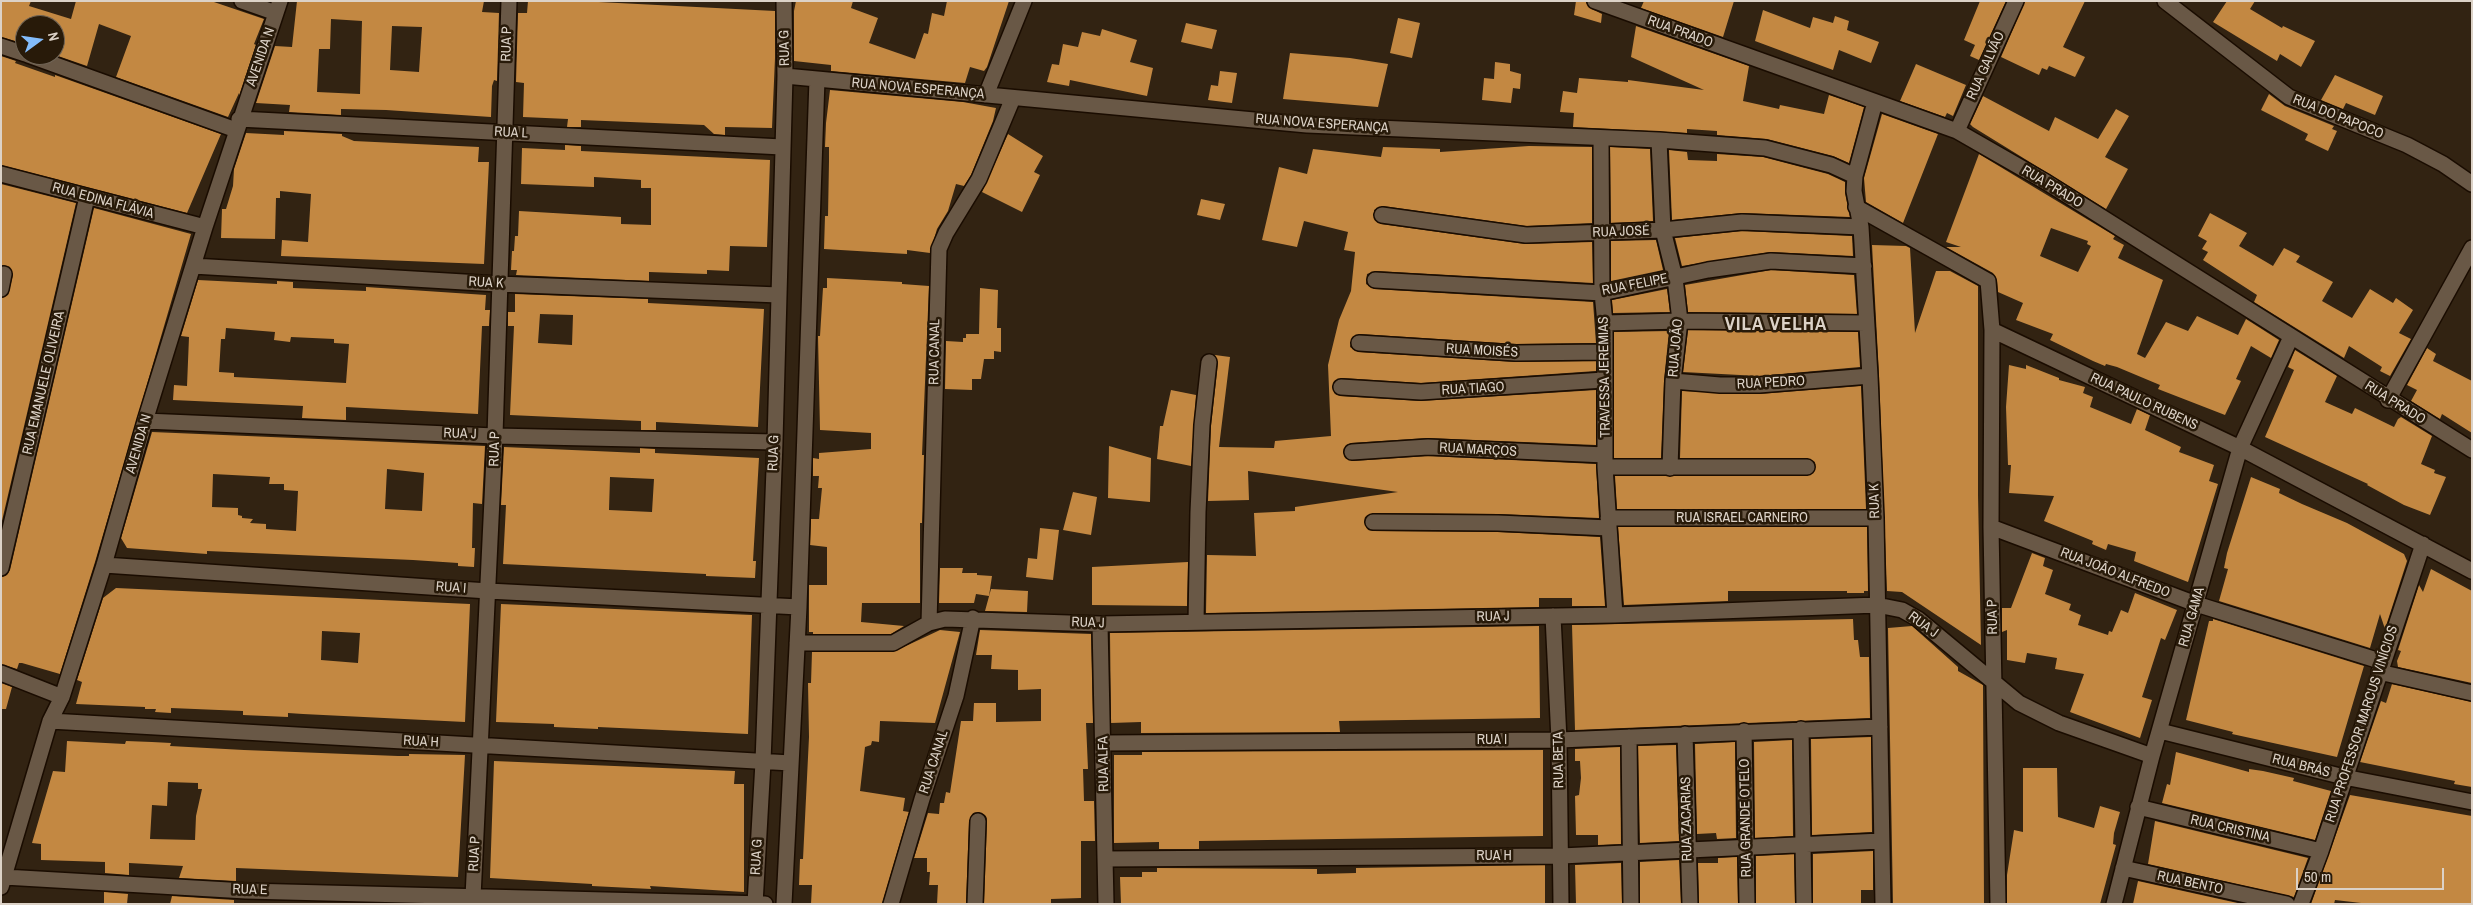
<!DOCTYPE html>
<html>
<head>
<meta charset="utf-8">
<style>
  body { margin:0 }
  #map { position:relative; width:2473px; height:905px; overflow:hidden; background:#322312; font-family:"Archivo Narrow",sans-serif }
  canvas { display:block }
  .frame { position:absolute; inset:0; border:2px solid #dcd2c7; pointer-events:none }
  .north { position:absolute; left:15px; top:15px; width:50px; height:50px; box-sizing:border-box; background:#281a09; border:1px solid #706455; border-radius:50%; rotate:76deg; font-size:14px; font-weight:700; line-height:20px; text-align:center; color:#dcd2c7 }
  .north::after { content:''; display:block; margin:auto; width:18px; height:22px; background:#83bcfb; clip-path:polygon(50% 0,100% 100%,50% 72%,0 100%) }
  .scale { position:absolute; left:2296px; top:868px; width:148px; height:22px; box-sizing:border-box; border:2px solid #dcd2c7; border-top:0; padding-left:6px; font-size:15px; line-height:18px; white-space:nowrap; color:#dcd2c7; -webkit-text-stroke:4px #281a09; paint-order:stroke }
</style>
</head>
<body>
<div id="map">
<canvas width="2473" height="905"></canvas>
<div class="frame"></div>
<div class="north">N</div>
<div class="scale">50 m</div>
</div>
<script>
const c = document.querySelector('canvas').getContext('2d');
c.lineJoin = 'round';
function fill(path, color) { c.fillStyle = color; c.fill(path, 'evenodd'); }
const poly = rows => new Path2D(rows.map(r => 'M' + r).join(''));
function trace(path, color, width, dash) { c.strokeStyle = color; c.lineWidth = width; c.lineCap = dash ? 'butt' : 'round'; c.setLineDash(dash || []); c.stroke(path); }
function label(font, color, halo, rows, align = 'center') {
  c.font = font + ' "Archivo Narrow",sans-serif'; c.lineWidth = 5; c.setLineDash([]); c.textBaseline = 'middle'; c.strokeStyle = halo; c.fillStyle = color; for (const [text, x, y, turn = 0] of rows) {
    c.save(); c.translate(x, y); c.rotate((+turn || 0) * Math.PI / 180); c.textAlign = isNaN(turn) ? turn : align; if (halo) c.strokeText(text, 0, 0); c.fillText(text, 0, 0); c.restore();
  }
}
fill(poly([
  [1,1,31,1,29,6,71,19,76,1,211,1,264,19,254,44,256,45,239,96,239,93,228,117,116,77,131,36,99,24,87,66,55,55,55,25,25,25,22,43,1,37],
  [297,1,484,1,482,12,499,13,497,81,494,80,492,86,491,117,386,110,341,109,341,115,289,112,290,105,256,103,275,46,292,47],
  [331,19,362,21,360,94,317,92,319,49,330,49],
  [392,26,422,27,419,72,390,70],
  [528,1,579,1,775,11,775,58,772,128,725,127,725,135,714,134,704,125,581,120,581,127,567,127,568,119,523,117,524,83,516,82,518,13,527,13],
  [796,1,853,1,851,8,878,18,869,43,915,59,924,33,928,34,932,13,944,16,947,1,1009,1,987,67,984,71,970,67,965,83,831,71,831,65,794,61,794,11],
  [1576,1,1586,2,1588,7,1602,14,1601,23,1574,15],
  [1644,1,1734,1,1723,37,1641,8],
  [1980,1,2006,1,1979,60,1970,56,1975,45,1964,40],
  [2025,1,2085,1,2063,47,2085,57,2075,77,2049,66,2047,70,2042,68,2039,75,2001,57],
  [2227,1,2255,1,2250,9,2282,28,2283,26,2315,41,2301,67,2280,54,2277,61,2213,22],
  [1763,10,1810,28,1813,17,1833,23,1835,16,1849,21,1847,30,1879,42,1871,63,1839,50,1833,70,1755,41],
  [1398,18,1420,23,1412,58,1390,53],
  [1186,23,1217,30,1212,49,1181,42],
  [1636,26,1749,66,1743,101,1779,109,1780,105,1824,114,1829,95,1864,107,1849,163,1833,156,1767,139,1717,135,1717,131,1687,129,1687,133,1573,127,1574,113,1560,112,1563,91,1577,93,1579,78,1628,82,1628,80,1704,90,1631,57],
  [1102,29,1137,40,1130,62,1153,68,1147,96,1070,80,1069,86,1047,82,1052,64,1059,65,1063,44,1078,47,1082,32,1100,36],
  [1290,53,1350,58,1388,64,1378,107,1283,99],
  [1,56,16,61,15,63,55,77,55,75,221,134,187,213,1,165],
  [1495,62,1510,64,1510,71,1521,74,1520,89,1513,88,1511,103,1482,100,1484,78,1494,79],
  [1916,64,1966,85,1953,116,1947,113,1945,117,1900,101],
  [1220,71,1237,73,1232,103,1208,100,1211,85,1218,86],
  [2335,75,2383,96,2375,115,2346,103,2343,109,2321,100],
  [830,90,963,102,996,108,993,121,971,175,964,186,956,184,948,211,937,229,930,253,907,250,907,254,824,249,825,216,828,216,829,161,829,147,825,147,826,123],
  [2269,94,2285,106,2334,126,2332,129,2337,131,2328,151,2305,140,2308,134,2261,110],
  [1983,96,2049,131,2055,117,2098,139,2116,109,2129,116,2105,157,2128,169,2106,209,1973,127,1970,124],
  [1882,114,1938,134,1903,223,1866,202,1864,178],
  [284,131,342,134,342,136,354,141,479,147,478,162,489,162,484,264,281,256,282,240,308,242,311,194,280,191,280,198,276,198,275,239,221,238,222,209,226,209,233,186,234,169,246,133,284,135],
  [1008,134,1043,156,1034,172,1040,175,1022,212,982,192],
  [565,145,581,146,581,151,770,160,767,247,730,246,729,271,707,270,707,274,649,272,649,281,516,275,517,270,511,270,512,251,514,251,515,236,518,236,519,211,621,217,621,224,651,225,651,188,641,188,641,180,594,177,594,187,521,184,522,148,565,150],
  [1529,146,1592,147,1592,223,1526,226,1383,206,1374,210,1374,219,1381,224,1525,244,1592,242,1593,283,1376,271,1367,274,1366,284,1374,289,1593,302,1596,343,1516,344,1360,334,1352,337,1350,347,1358,352,1515,362,1596,361,1596,371,1421,383,1342,378,1334,381,1332,387,1335,394,1340,396,1420,401,1596,390,1596,445,1427,438,1351,443,1346,445,1343,452,1345,458,1353,461,1428,456,1596,464,1599,518,1498,514,1373,513,1365,517,1364,522,1368,530,1373,531,1498,532,1600,537,1605,606,1572,606,1572,598,1539,598,1539,607,1206,613,1207,555,1256,556,1254,513,1295,511,1295,507,1398,492,1248,471,1249,500,1208,501,1211,426,1218,363,1215,355,1230,357,1219,447,1274,448,1275,441,1331,436,1328,365,1339,320,1351,291,1355,252,1344,250,1348,232,1304,221,1297,247,1262,240,1279,167,1307,174,1313,149,1381,157,1383,147,1440,149,1440,152],
  [1610,147,1650,149,1653,221,1611,223],
  [1669,150,1687,152,1688,160,1717,161,1717,154,1763,157,1828,174,1845,182,1845,193,1850,217,1742,213,1672,220],
  [1979,154,2115,236,2113,239,2124,245,2118,258,2163,280,2137,354,2145,358,2166,322,2188,331,2197,316,2238,335,2246,319,2279,340,2271,358,2251,346,2236,379,2241,381,2225,415,2158,389,2160,385,2117,367,2106,364,2105,366,2093,361,2050,340,2053,334,2016,320,2023,303,1998,292,1997,280,1993,273,1946,247,1961,247,1946,242],
  [2051,228,2088,241,2087,244,2091,246,2078,272,2040,256],
  [1,184,76,203,1,525,1,298,8,295,13,275,10,267,1,265],
  [1201,199,1225,204,1220,220,1197,215],
  [94,208,191,234,95,562,60,674,22,663,19,663,17,669,1,664,1,577,7,575,10,570],
  [2210,213,2247,233,2239,246,2273,266,2284,248,2300,256,2296,262,2333,282,2322,301,2352,318,2370,289,2393,303,2396,298,2413,310,2399,333,2411,339,2390,376,2380,371,2382,367,2349,346,2344,358,2254,302,2257,295,2203,260,2208,252,2202,249,2207,241,2198,236],
  [1742,231,1852,236,1853,256,1770,252,1682,266,1675,238],
  [1656,240,1663,270,1611,281,1611,241],
  [1872,245,1906,246,1910,248,1915,333,1936,271,1950,271,1978,286,1978,495,1981,645,1902,592,1887,591,1879,375],
  [1771,270,1854,275,1857,314,1688,312,1685,285],
  [827,278,902,282,902,284,929,286,922,455,924,455,922,523,920,523,920,603,862,603,861,622,904,626,891,634,813,634,813,632,809,632,809,585,827,585,827,547,810,545,811,519,819,519,822,488,818,488,819,476,813,476,813,458,819,459,819,453,871,449,871,433,820,430,818,336,820,336,823,288,827,288],
  [198,280,277,284,277,281,293,282,293,288,366,291,366,287,486,295,485,310,490,310,489,326,482,326,478,414,346,407,346,420,302,418,303,406,173,400,174,385,187,386,189,337,181,336],
  [226,328,275,332,274,340,290,342,291,337,334,339,334,343,349,344,346,383,234,377,234,373,219,372,221,339,225,339],
  [980,288,998,290,997,328,1001,328,1001,352,994,351,994,359,984,359,981,379,972,379,972,390,945,389,946,341,963,342,963,338,966,338,966,334,979,334],
  [1667,289,1670,312,1613,313,1612,300],
  [515,294,648,299,648,303,764,309,758,427,656,422,656,430,641,430,641,421,510,415,514,326,508,326,508,312,515,312],
  [540,314,573,315,572,345,538,343],
  [1688,330,1858,332,1860,367,1759,376,1683,372],
  [1669,331,1664,381,1661,458,1614,458,1614,332],
  [2427,348,2436,354,2433,361,2472,381,2472,433,2442,414,2440,419,2411,401,2417,390,2407,385],
  [2295,350,2337,376,2325,402,2352,414,2355,408,2394,427,2398,419,2401,417,2432,436,2421,464,2435,470,2434,473,2446,477,2430,515,2404,505,2367,485,2368,484,2265,437,2294,370,2288,367],
  [2009,365,2026,369,2026,365,2059,378,2059,380,2085,387,2083,393,2093,397,2090,407,2131,424,2137,409,2150,415,2145,430,2181,447,2179,452,2214,465,2209,481,2218,484,2188,582,2134,561,2136,552,2108,544,2106,550,2092,544,2093,541,2044,521,2054,496,2009,493,2011,465,2008,465,2006,407],
  [1861,386,1866,509,1617,509,1615,476,1807,476,1815,471,1815,462,1807,458,1680,458,1682,391,1759,394],
  [1171,390,1196,395,1191,466,1157,459,1160,426,1163,426],
  [152,432,485,446,482,504,473,503,472,548,475,548,474,567,458,566,458,563,413,560,207,551,207,554,127,548,121,538],
  [387,469,424,473,422,511,385,509],
  [213,474,270,477,269,484,284,484,284,490,298,491,296,531,266,529,266,524,250,523,253,519,242,518,242,516,238,515,238,508,212,507],
  [1109,446,1151,458,1150,502,1108,498],
  [504,447,640,453,640,448,655,449,655,453,759,458,753,561,756,561,755,578,706,576,706,574,503,564,506,505,501,505],
  [610,477,654,479,652,512,609,510],
  [2251,477,2280,489,2279,493,2302,504,2347,523,2404,554,2407,561,2385,629,2380,614,2370,648,2219,601,2228,569,2224,568,2227,553],
  [1073,492,1097,497,1091,535,1063,530],
  [1618,527,1867,527,1868,591,1864,591,1864,593,1847,593,1847,591,1728,591,1728,601,1624,605],
  [1040,528,1059,530,1053,580,1026,577,1028,558,1037,559],
  [2032,553,2045,558,2043,566,2053,570,2045,594,2071,604,2069,610,2081,615,2078,625,2108,635,2109,631,2112,632,2121,610,2128,613,2135,593,2177,610,2165,640,2161,638,2142,697,2152,700,2140,738,2070,712,2084,674,2055,669,2057,658,2027,653,2025,663,2007,660,2007,630,2002,632,2002,608,2011,608],
  [1188,562,1187,606,1092,605,1092,567],
  [940,568,963,568,962,573,977,573,977,575,992,576,989,596,976,594,974,603,939,603],
  [2431,569,2472,591,2472,683,2398,667,2397,661,2401,651,2398,650,2419,585,2423,592],
  [116,588,470,604,465,722,303,714,288,713,288,717,243,715,243,711,171,708,171,713,155,712,156,709,145,709,145,707,76,704,82,682,77,680,103,598],
  [322,631,360,633,358,663,321,660],
  [991,589,1028,591,1027,612,985,611],
  [501,604,752,615,748,734,598,727,598,729,554,727,554,724,496,722],
  [1853,619,1854,640,1858,640,1860,657,1869,657,1870,718,1575,730,1572,625],
  [2213,619,2364,666,2337,757,2232,734,2233,732,2186,720,2209,621,2213,621],
  [1539,626,1540,718,1339,721,1340,732,1141,733,1141,722,1111,723,1110,633],
  [1912,626,1958,667,1958,671,1983,685,1984,904,1893,904,1888,628],
  [940,630,960,632,935,723,880,721,879,742,872,741,871,745,865,747,860,791,905,798,903,811,909,812,882,904,811,904,812,885,799,885,800,859,803,859,809,737,808,683,811,683,812,652,893,652],
  [980,630,1091,634,1093,723,1086,723,1088,769,1083,769,1084,801,1094,801,1095,841,1081,841,1081,898,1051,899,1051,904,984,904,987,821,986,816,979,812,973,813,969,821,966,904,937,904,938,885,929,885,930,872,927,872,927,858,914,858,928,813,939,814,940,803,944,803,946,792,950,793,961,721,973,721,974,703,996,703,996,722,1041,721,1041,689,1018,690,1018,670,991,669,992,655,976,655],
  [1,683,12,687,6,709,1,709],
  [2392,684,2472,702,2472,787,2454,784,2455,781,2360,762,2381,701,2386,703],
  [1871,737,1872,832,1812,835,1811,739],
  [1792,740,1793,836,1755,838,1754,742],
  [67,741,125,744,126,741,152,742,171,743,170,746,244,750,398,756,409,756,409,754,465,755,458,877,236,868,236,881,179,878,183,866,129,863,129,875,105,873,105,862,41,860,41,844,32,843,53,771,65,772],
  [168,782,198,783,198,789,202,789,196,816,195,840,150,839,152,805,167,806],
  [1735,742,1736,838,1717,839,1716,833,1697,834,1695,744],
  [1676,745,1679,841,1640,843,1638,746],
  [1620,747,1621,844,1598,845,1598,835,1576,835,1575,796,1579,795,1581,778,1580,761,1575,761,1575,749],
  [1543,750,1543,836,1199,841,1199,849,1159,849,1159,842,1114,843,1114,755,1142,755,1142,752],
  [2176,752,2249,772,2249,769,2263,771,2294,778,2293,781,2331,791,2315,840,2162,803,2167,784,2170,785],
  [494,761,735,771,734,784,744,784,744,892,650,886,651,889,592,886,592,884,490,878],
  [2023,768,2057,768,2058,817,2094,828,2100,806,2120,812,2114,833,2113,844,2116,845,2100,904,2007,904,2007,875,2014,830,2023,832],
  [2350,795,2472,816,2472,904,2370,904,2335,900,2334,904,2311,904],
  [2155,821,2308,858,2294,897,2148,864],
  [1873,851,1873,890,1861,890,1861,904,1813,904,1813,854],
  [1794,854,1795,904,1756,904,1756,856],
  [1737,857,1738,904,1699,904,1698,863,1718,863,1718,858],
  [1679,860,1681,904,1640,904,1640,862],
  [1621,863,1622,904,1576,904,1575,865],
  [1545,865,1545,904,1121,904,1120,877,1142,877,1142,872,1157,872,1157,868,1317,869,1317,874,1356,873,1356,868],
  [2138,881,2242,904,2133,904],
  [104,892,128,894,127,904,104,904],
  [172,896,234,900,234,904,170,904]
]), '#c38842');
const street = poly([
  [242,1,276,13],
  [1595,1,1957,131,2046,182,2472,450],
  [2165,1,2289,97,2407,145,2443,164,2472,184],
  [1,46,25,54],
  [28,55,236,130],
  [785,76,1307,125,1659,140,1765,148,1831,165,1855,176],
  [986,95,1024,1],
  [1875,102,1855,176,1854,191,1861,227,1870,376,1876,518,1883,904],
  [239,119,782,147],
  [1957,131,2016,1],
  [1601,138,1602,293,1605,323,1605,467,1615,615],
  [1659,140,1663,230,1675,278,1680,321,1673,381,1670,468],
  [1,174,205,227],
  [1856,207,1988,281,1992,330,1991,527,1998,904],
  [1382,215,1526,235,1663,230,1742,222,1861,227],
  [193,266,498,284,779,295],
  [1375,280,1602,293,1708,270,1771,261,1864,266],
  [1,289,4,274],
  [1605,323,1680,321,1866,323],
  [1992,330,2240,448,2472,571],
  [1359,343,1516,353,1605,352],
  [1673,381,1720,385,1759,385,1870,376],
  [1341,387,1421,392,1604,380],
  [2388,400,2472,248],
  [145,421,495,436,775,442],
  [1352,452,1428,447,1605,455],
  [1605,467,1807,467],
  [1608,518,1876,518],
  [1373,522,1498,523,1609,528],
  [1991,527,2196,604,2383,662],
  [104,565,488,591,799,607],
  [1,568,87,197],
  [1553,616,1559,740,1561,904],
  [1196,622,1198,512,1202,425,1209,362],
  [929,623,939,249,946,233,979,179,1013,98],
  [1100,624,1106,904],
  [797,643,893,643,929,623,945,619,1100,624,1615,615,1877,605,1902,610,1918,619,2019,703,2059,723,2152,756],
  [2379,672,2472,693],
  [1,673,62,697],
  [50,721,791,763],
  [1801,729,1804,904],
  [1744,731,1747,904],
  [2160,731,2344,777,2472,802],
  [1685,734,1690,904],
  [1629,737,1631,904],
  [1104,743,1559,740,1880,727],
  [2138,807,2321,851],
  [1105,859,1561,856,1881,841],
  [2123,868,2287,904],
  [4,877,246,891,765,904],
  [1,887,50,721,62,697,104,565,145,421,205,227,280,1],
  [473,897,495,436,509,1],
  [755,904,763,762,775,442,785,76,784,1],
  [784,904,799,607,817,79],
  [891,904,922,799,956,696,973,618],
  [975,904,978,821],
  [2114,904,2152,756,2240,448,2291,337],
  [2301,904,2321,851,2423,544]
]);
trace(street, '#1a0c00', 18);
trace(street, '#695846', 15);
label('14px', '#dcd2c7', '#281a09', [
  ["RUA PRADO",1680,32,20],
  ["RUA P",507,44,-88],
  ["RUA G",785,48,-91],
  ["AVENIDA N",261,57,-71],
  ["RUA GALVÃO",1986,66,-66],
  ["RUA NOVA ESPERANÇA",918,89,5],
  ["RUA DO PAPOCO",2338,117,22],
  ["RUA NOVA ESPERANÇA",1322,124,4],
  ["RUA L",511,133,3],
  ["RUA PRADO",2052,187,31],
  ["RUA EDINA FLÁVIA",103,201,15],
  ["RUA JOSÉ",1621,232,-2],
  ["RUA K",486,283,3],
  ["RUA FELIPE",1635,285,-11],
  ["RUA JOÃO",1676,348,-85],
  ["RUA MOISÉS",1482,351,3],
  ["RUA CANAL",935,352,-89],
  ["TRAVESSA JEREMIAS",1605,377,-91],
  ["RUA EMANUELE OLIVEIRA",44,383,-77],
  ["RUA PEDRO",1771,383,-3],
  ["RUA TIAGO",1473,389,-3],
  ["RUA PAULO RUBENS",2144,402,25],
  ["RUA PRADO",2395,403,32],
  ["RUA J",460,434,2],
  ["AVENIDA N",139,444,-74],
  ["RUA P",495,449,-88],
  ["RUA MARÇOS",1478,450,3],
  ["RUA G",774,453,-88],
  ["RUA K",1875,501,-92],
  ["RUA ISRAEL CARNEIRO",1742,518],
  ["RUA JOÃO ALFREDO",2115,573,21],
  ["RUA I",451,588,4],
  ["RUA J",1493,617,-1],
  ["RUA P",1993,617,-91],
  ["RUA GAMA",2192,617,-74],
  ["RUA J",1088,623,2],
  ["RUA J",1923,625,36],
  ["RUA PROFESSOR MARCUS VINÍCIOS",2362,724,-72],
  ["RUA I",1492,740],
  ["RUA H",421,742,3],
  ["RUA BETA",1559,760,-91],
  ["RUA CANAL",934,762,-72],
  ["RUA ALFA",1104,764,-91],
  ["RUA BRÁS",2301,766,14],
  ["RUA GRANDE OTELO",1746,818,-91],
  ["RUA ZACARIAS",1687,819,-91],
  ["RUA CRISTINA",2230,829,13],
  ["RUA P",475,854,-87],
  ["RUA H",1494,856],
  ["RUA G",757,857,-87],
  ["RUA BENTO",2190,883,12],
  ["RUA E",250,890,2]
]);
c.letterSpacing = '1px';
label('bold 19px', '#dcd2c7', '#281a09', [
  ["VILA VELHA",1776,325]
]);
c.letterSpacing = '0px';
</script>
</body>
</html>
